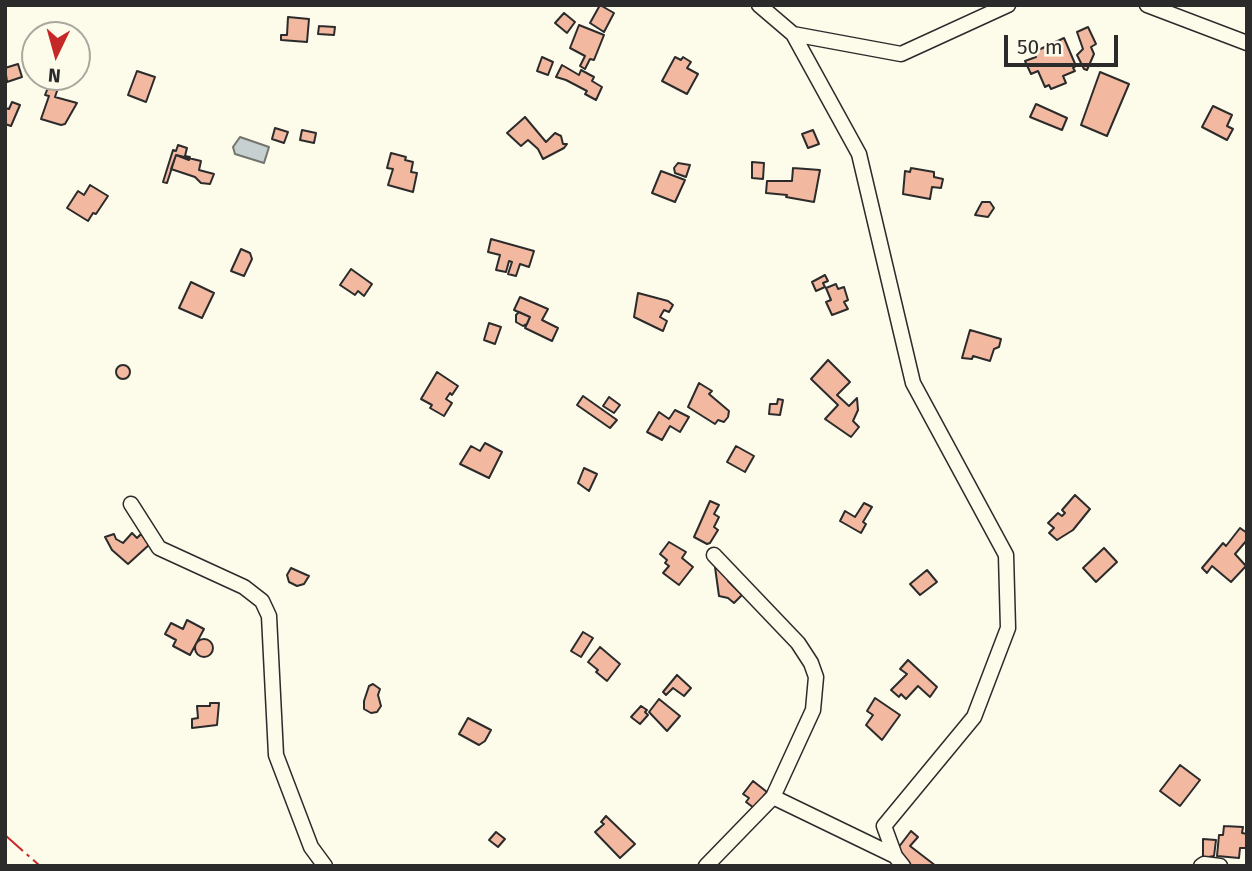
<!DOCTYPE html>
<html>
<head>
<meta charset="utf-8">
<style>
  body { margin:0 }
  #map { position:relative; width:1252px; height:871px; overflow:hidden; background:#fdfbea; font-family:"Fira Sans",sans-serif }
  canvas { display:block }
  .frame { position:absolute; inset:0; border:7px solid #2b2b2b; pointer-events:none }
  .north { position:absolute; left:21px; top:21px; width:70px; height:70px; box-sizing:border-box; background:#fdfbea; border:2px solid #a9a89e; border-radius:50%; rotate:185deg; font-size:19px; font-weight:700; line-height:28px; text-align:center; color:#2b2b2b }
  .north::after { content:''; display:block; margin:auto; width:24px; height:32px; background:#c62828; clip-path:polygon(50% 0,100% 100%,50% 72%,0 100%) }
  .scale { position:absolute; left:1004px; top:35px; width:114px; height:32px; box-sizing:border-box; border:4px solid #2b2b2b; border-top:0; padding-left:9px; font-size:21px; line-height:24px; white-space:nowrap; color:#2b2b2b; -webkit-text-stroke:5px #fdfbea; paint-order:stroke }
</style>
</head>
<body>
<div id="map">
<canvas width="1252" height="871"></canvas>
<div class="frame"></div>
<div class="north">N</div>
<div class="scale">50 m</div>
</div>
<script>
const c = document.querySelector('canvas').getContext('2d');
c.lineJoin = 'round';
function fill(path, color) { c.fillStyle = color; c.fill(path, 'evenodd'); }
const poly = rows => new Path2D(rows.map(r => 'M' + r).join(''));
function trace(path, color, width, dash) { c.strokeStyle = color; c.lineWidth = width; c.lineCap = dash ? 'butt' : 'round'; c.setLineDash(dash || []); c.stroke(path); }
const water = poly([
  [240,137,269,147,264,163,235,154,233,147,240,137]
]);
fill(water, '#c7d0d0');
trace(water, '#74746e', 2);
const building = poly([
  [600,5,614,13,604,32,590,23,600,5],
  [564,13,575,22,567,33,555,23,564,13],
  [288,17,309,19,307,42,281,40,281,35,287,35,288,17],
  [579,25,604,35,594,60,590,59,585,69,580,66,585,56,570,48,579,25],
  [319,26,335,27,334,35,318,34,319,26],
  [1088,27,1096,44,1091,47,1094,54,1087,70,1084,69,1077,55,1083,49,1077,32,1088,27],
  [1064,38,1076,66,1073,68,1075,71,1063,76,1066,83,1051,89,1049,85,1045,87,1038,71,1031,74,1025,61,1036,57,1034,52,1064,38],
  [542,57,553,62,548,75,537,71,542,57],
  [675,57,681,60,683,57,691,62,687,68,698,74,687,94,662,81,675,57],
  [18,64,22,77,7,82,5,68,18,64],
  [562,65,579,75,581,70,594,77,592,81,602,87,596,100,585,94,587,91,566,80,556,77,562,65],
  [137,71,155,77,146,102,128,95,137,71],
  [1100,72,1129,84,1107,136,1081,125,1100,72],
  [49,85,58,88,55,97,77,103,65,124,61,125,41,119,49,96,45,95,49,85],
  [12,102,20,105,11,126,5,124,5,108,9,109,12,102],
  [1036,104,1067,118,1062,130,1030,117,1036,104],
  [1213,106,1232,115,1227,126,1233,129,1227,140,1202,127,1213,106],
  [525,117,546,142,555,133,561,136,563,144,567,144,564,148,543,159,538,149,528,140,521,146,507,133,525,117],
  [275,128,288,132,284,143,272,139,275,128],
  [302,130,316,133,314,143,300,140,302,130],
  [813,130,819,144,808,148,802,134,813,130],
  [178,145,187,148,185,156,190,157,189,160,176,155,167,183,163,182,173,150,176,151,178,145],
  [391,153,406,157,405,160,413,162,411,172,417,173,413,192,388,185,393,169,387,168,391,153],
  [176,155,201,161,199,170,214,174,210,184,201,183,195,177,171,169,176,155],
  [752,162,764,163,763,179,752,178,752,162],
  [678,163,690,165,686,177,675,173,674,168,678,163],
  [793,168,820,170,814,202,786,197,787,195,766,193,767,181,792,181,793,168],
  [911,168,934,172,934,177,943,179,941,188,932,187,930,199,903,194,905,171,910,172,911,168],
  [661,171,685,180,675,202,652,193,661,171],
  [90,185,108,196,96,214,93,213,88,221,67,208,78,191,84,195,90,185],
  [982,202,990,202,994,208,988,217,975,215,982,202],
  [491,239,534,251,529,267,520,264,516,276,508,274,512,262,509,261,506,272,496,270,500,255,488,252,491,239],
  [241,249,250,253,252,259,244,276,231,271,241,249],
  [351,269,372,284,364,296,358,291,355,295,340,285,351,269],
  [825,275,828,281,823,283,825,287,816,291,812,282,825,275],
  [191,282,214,293,202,318,179,308,191,282],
  [836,284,838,289,844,287,848,300,844,302,848,309,832,315,826,302,831,300,826,288,836,284],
  [638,293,668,301,673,305,669,312,664,310,660,317,667,321,663,331,634,317,638,293],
  [520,297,548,309,542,320,558,328,552,341,525,328,530,317,514,310,520,297],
  [519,312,530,317,527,324,523,326,516,322,516,315,519,312],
  [489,323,501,327,495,344,484,340,489,323],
  [970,330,1001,339,999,347,994,349,990,361,973,356,972,359,962,358,970,330],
  [828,360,850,382,837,395,849,406,857,398,858,410,853,421,859,427,851,437,825,419,838,405,811,379,828,360],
  '116 372a7 7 0 1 1 14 0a7 7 0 1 1-14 0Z',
  [437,372,458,386,452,395,450,393,446,399,452,403,444,416,430,408,432,405,421,399,437,372],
  [699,383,712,391,709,394,729,411,728,417,724,422,718,420,715,424,688,407,699,383],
  [583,396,617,420,610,428,577,405,583,396],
  [609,397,620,405,614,413,603,406,609,397],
  [778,399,783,400,780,415,769,414,770,404,777,404,778,399],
  [675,410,689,417,680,432,670,426,662,440,647,432,659,412,669,419,675,410],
  [485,443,502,452,489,478,460,464,471,446,480,451,485,443],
  [736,446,754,456,745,472,727,462,736,446],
  [584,468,597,474,589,491,578,483,584,468],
  [1075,495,1090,509,1073,530,1057,540,1049,533,1054,528,1048,523,1058,513,1062,516,1065,513,1062,510,1075,495],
  [710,501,719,505,714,514,719,517,714,527,718,530,710,543,707,544,694,537,710,501],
  [864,503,872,507,863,522,866,524,861,533,840,521,845,511,855,517,864,503],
  [1240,528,1247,533,1247,540,1235,554,1246,566,1231,582,1212,566,1207,573,1202,568,1223,543,1226,546,1240,528],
  [132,533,137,538,141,534,150,544,128,564,112,550,105,537,114,534,116,539,123,543,132,533],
  [669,542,686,552,682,558,693,567,679,585,663,573,669,566,665,563,667,560,660,554,669,542],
  [1104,548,1117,562,1096,582,1083,568,1104,548],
  [715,567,731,578,728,581,742,595,734,603,728,598,719,596,715,567],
  [291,568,309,576,304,584,297,586,289,582,287,575,291,568],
  [927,570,937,582,920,595,910,584,927,570],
  [187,620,204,629,190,655,173,646,176,640,165,634,171,623,183,629,187,620],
  [583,632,593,638,581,657,571,651,583,632],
  '195 648a9 9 0 1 1 18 0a9 9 0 1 1-18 0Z',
  [600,647,620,664,607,681,596,672,598,670,588,662,600,647],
  [908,660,937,687,930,697,918,686,906,699,901,694,899,697,891,690,907,674,900,669,908,660],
  [677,675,691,688,684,696,673,688,666,695,663,692,677,675],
  [373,684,380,689,378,695,381,706,377,712,371,713,364,709,364,701,369,686,373,684],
  [875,698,900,715,882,740,866,725,873,715,867,711,875,698],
  [659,699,680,716,667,731,649,712,659,699],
  [210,703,219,703,217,725,192,728,192,719,198,718,197,706,210,706,210,703],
  [641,706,647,710,645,712,648,715,640,724,631,717,641,706],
  [468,718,491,730,485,741,479,745,459,734,468,718],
  [1180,765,1200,780,1180,806,1160,791,1180,765],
  [753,781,767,792,754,808,746,802,749,798,743,794,753,781],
  [606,816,635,844,620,858,595,832,604,824,601,822,606,816],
  [1224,826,1243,827,1242,833,1247,834,1247,848,1240,848,1239,858,1217,856,1219,835,1223,835,1224,826],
  [911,831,918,837,910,846,936,866,912,866,902,855,898,848,911,831],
  [496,832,505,839,498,847,489,840,496,832],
  [1203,839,1216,840,1214,856,1203,858,1203,839]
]);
fill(building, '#f2b8a0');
trace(building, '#2b2b2b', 2);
const minor = poly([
  [759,5,793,34,859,154,913,383,1006,555,1008,628,974,717,884,826,895,856,903,866],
  [1147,5,1247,43],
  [793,34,901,54,1008,5],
  [131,504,159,548,244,587,262,601,269,616,276,755,311,847,325,866],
  [714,555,798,643,811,663,816,677,813,710,773,797],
  [706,866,773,797,895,856],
  [1201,866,1204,864,1220,866]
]);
trace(minor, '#2b2b2b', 17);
trace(minor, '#fdfbea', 14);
trace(poly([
  [5,835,40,866]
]), '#c62828', 2, [24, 5, 3.5, 5]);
</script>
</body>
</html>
